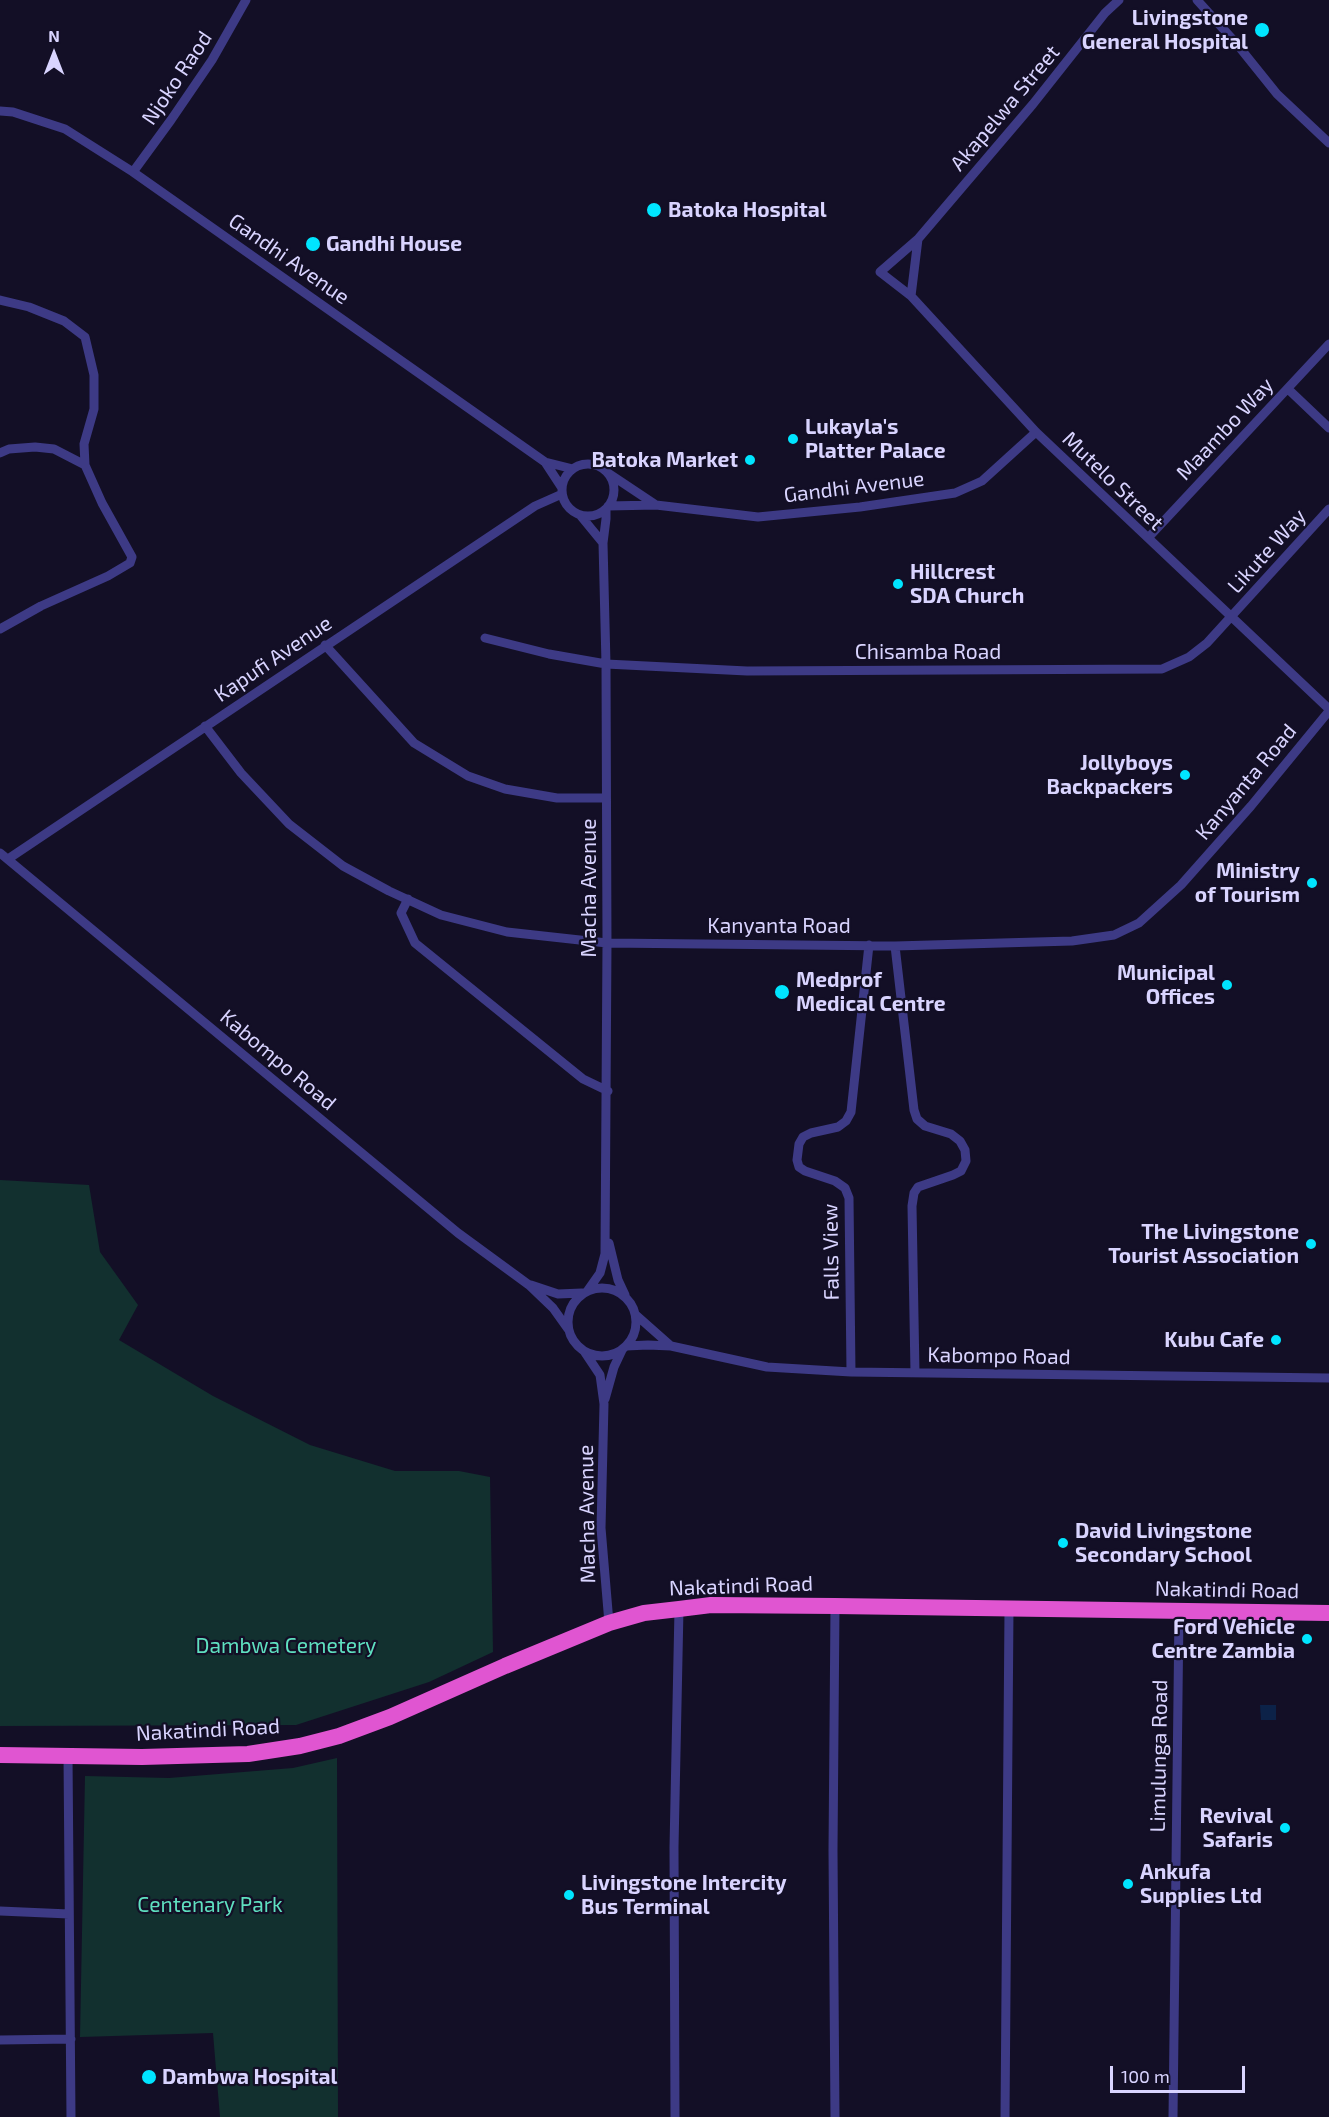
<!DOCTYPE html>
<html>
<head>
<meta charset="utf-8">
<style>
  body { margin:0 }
  #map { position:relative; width:1329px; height:2117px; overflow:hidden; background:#130f26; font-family:"Exo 2",sans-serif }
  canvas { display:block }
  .north { position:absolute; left:24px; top:24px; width:60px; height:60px; -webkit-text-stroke:4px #130f26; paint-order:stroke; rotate:0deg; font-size:16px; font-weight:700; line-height:24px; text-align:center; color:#d9d4ff }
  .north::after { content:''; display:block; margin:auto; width:21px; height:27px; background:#d9d4ff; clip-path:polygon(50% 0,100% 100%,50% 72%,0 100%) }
  .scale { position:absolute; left:1110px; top:2066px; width:135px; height:27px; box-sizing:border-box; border:3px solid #d9d4ff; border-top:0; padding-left:8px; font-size:18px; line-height:21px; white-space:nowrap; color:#d9d4ff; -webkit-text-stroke:4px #130f26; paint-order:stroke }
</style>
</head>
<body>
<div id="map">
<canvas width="1329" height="2117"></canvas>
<div class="north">N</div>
<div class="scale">100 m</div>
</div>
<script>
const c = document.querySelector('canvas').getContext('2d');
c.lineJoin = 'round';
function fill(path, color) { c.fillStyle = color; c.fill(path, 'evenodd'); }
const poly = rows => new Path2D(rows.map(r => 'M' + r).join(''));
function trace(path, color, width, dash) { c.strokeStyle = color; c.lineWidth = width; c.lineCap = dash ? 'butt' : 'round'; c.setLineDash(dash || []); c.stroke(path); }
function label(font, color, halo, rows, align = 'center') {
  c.font = font + ' "Exo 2",sans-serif'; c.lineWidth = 4.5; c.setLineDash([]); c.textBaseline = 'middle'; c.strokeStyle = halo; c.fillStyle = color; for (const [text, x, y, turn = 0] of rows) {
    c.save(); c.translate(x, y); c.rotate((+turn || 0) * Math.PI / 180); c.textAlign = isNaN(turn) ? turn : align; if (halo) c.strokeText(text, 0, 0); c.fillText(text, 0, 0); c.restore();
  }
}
fill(poly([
  [0,1180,89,1185,100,1252,138,1305,119,1340,213,1396,310,1445,395,1471,459,1471,490,1477,493,1652,429,1682,296,1725,0,1726],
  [337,1758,338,2117,220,2117,213,2033,80,2037,85,1776,169,1778,293,1768]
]), '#12302f');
fill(poly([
  [1260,1705,1276,1705,1276,1720,1261,1720]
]), '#0c2248');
trace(poly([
  [1119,0,1105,13,1033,104,918,239,880,272,911,296,1036,432,1329,709],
  [1197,0,1236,43,1277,94,1329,143],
  [0,111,13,112,65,129,133,172,545,462,573,469],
  [133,172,171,120,212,60,246,0],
  [911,296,918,239],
  [0,300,29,307,64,321,85,337,94,375,94,409,84,444,85,465,102,503,132,557,130,563,108,576,41,606,0,629],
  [1288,389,1329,428],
  [0,453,9,449,35,447,54,449,85,465],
  [545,462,562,488],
  '562 490a26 26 0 1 1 52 0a26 26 0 1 1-52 0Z',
  [608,473,656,505],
  [608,506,656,505,758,517,860,507,955,493,982,481,1036,432],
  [580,515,603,543],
  [1148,538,1329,344],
  [485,638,549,654,606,664,747,671,1162,669,1189,657,1207,643,1329,509],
  [325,645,414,743,468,776,505,789,557,798,606,798],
  [205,726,241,773,289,824,343,866,389,891,441,915,507,932,607,943,895,946,1072,941,1114,935,1139,923,1181,885,1251,806,1329,711],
  [0,853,458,1233,529,1285,553,1308,568,1329],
  [8,859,535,506,562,494],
  [408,899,401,913,415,943,583,1079,608,1091],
  [895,946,914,1110,917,1119,925,1126,951,1134,960,1141,965,1150,966,1161,961,1171,953,1175,918,1187,914,1193,912,1206,915,1373],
  [609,1243,618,1280,625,1295],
  [531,1285,558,1294,582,1293],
  '568 1322a34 34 0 1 1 68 0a34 34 0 1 1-68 0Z',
  [588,1290,600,1273,605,1254,607,943,606,664,603,543,606,519,606,509],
  [636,1315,671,1346],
  [626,1346,648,1345,671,1346,767,1367,851,1372,1329,1378],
  [584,1351,600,1375,604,1404,601,1528,609,1623],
  [851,1372,849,1198,845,1188,835,1181,805,1171,799,1167,797,1160,799,1144,803,1137,811,1133,838,1127,846,1121,851,1112,869,945],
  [605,1399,614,1367,622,1350],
  [68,1756,71,2117],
  [0,1911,69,1914],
  [0,2040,71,2039],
  [675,2117,674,1847,679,1609],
  [835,2117,833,1850,835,1606],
  [1005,2117,1009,1609],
  [1173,2117,1179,1612]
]), '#3d3a85', 9);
trace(poly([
  [0,1755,142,1757,248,1754,300,1746,339,1736,390,1717,505,1666,609,1623,644,1613,679,1609,711,1605,835,1606,1329,1613]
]), '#e055d1', 16);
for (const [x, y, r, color] of [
  [1262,30,8,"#00e5ff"],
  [654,210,8,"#00e5ff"],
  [313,244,8,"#00e5ff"],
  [793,439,6,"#00e5ff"],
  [750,460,6,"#00e5ff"],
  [898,584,6,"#00e5ff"],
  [1185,775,6,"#00e5ff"],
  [1312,883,6,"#00e5ff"],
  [1227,985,6,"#00e5ff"],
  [782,992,8,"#00e5ff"],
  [1311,1244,6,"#00e5ff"],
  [1276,1340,6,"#00e5ff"],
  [1063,1543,6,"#00e5ff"],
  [1307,1639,6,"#00e5ff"],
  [1285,1828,6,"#00e5ff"],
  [1128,1884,6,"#00e5ff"],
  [569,1895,6,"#00e5ff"],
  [149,2077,8,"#00e5ff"]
]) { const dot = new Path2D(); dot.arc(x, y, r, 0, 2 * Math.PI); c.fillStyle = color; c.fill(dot); trace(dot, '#130f26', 2); }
label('bold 21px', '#d9d4ff', '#130f26', [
  ["Livingstone",1248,18],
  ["General Hospital",1248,42],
  ["Batoka Hospital",668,210,"left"],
  ["Gandhi House",326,244,"left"],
  ["Lukayla's",805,427,"left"],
  ["Platter Palace",805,451,"left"],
  ["Batoka Market",738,460],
  ["Hillcrest",910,572,"left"],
  ["SDA Church",910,596,"left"],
  ["Jollyboys",1173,763],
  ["Backpackers",1173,787],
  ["Ministry",1300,871],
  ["of Tourism",1300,895],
  ["Municipal",1215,973],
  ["Offices",1215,997],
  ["Medprof",796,980,"left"],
  ["Medical Centre",796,1004,"left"],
  ["The Livingstone",1299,1232],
  ["Tourist Association",1299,1256],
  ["Kubu Cafe",1264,1340],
  ["David Livingstone",1075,1531,"left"],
  ["Secondary School",1075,1555,"left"],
  ["Ford Vehicle",1295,1627],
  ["Centre Zambia",1295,1651],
  ["Revival",1273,1816],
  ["Safaris",1273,1840],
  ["Ankufa",1140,1872,"left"],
  ["Supplies Ltd",1140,1896,"left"],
  ["Livingstone Intercity",581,1883,"left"],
  ["Bus Terminal",581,1907,"left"],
  ["Dambwa Hospital",162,2077,"left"]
], 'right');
label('21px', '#d9d4ff', '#130f26', [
  ["Njoko Raod",177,78,-56],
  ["Akapelwa Street",1005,108,-50],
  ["Gandhi Avenue",289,259,35],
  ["Maambo Way",1225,429,-47],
  ["Mutelo Street",1113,481,44],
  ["Gandhi Avenue",854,487,-7],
  ["Likute Way",1267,551,-48],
  ["Chisamba Road",928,652],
  ["Kapufi Avenue",273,659,-34],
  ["Kanyanta Road",1246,782,-50],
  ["Macha Avenue",589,888,-90],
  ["Kanyanta Road",779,926],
  ["Kabompo Road",278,1060,40],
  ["Falls View",831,1252,-91],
  ["Kabompo Road",999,1356,1],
  ["Macha Avenue",587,1514,-91],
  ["Nakatindi Road",741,1586,-2],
  ["Nakatindi Road",1227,1590,1],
  ["Nakatindi Road",208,1730,-3],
  ["Limulunga Road",1159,1756,-89]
]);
label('21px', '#5fe0c0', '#130f26', [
  ["Dambwa Cemetery",286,1646],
  ["Centenary Park",210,1905]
]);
</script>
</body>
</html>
